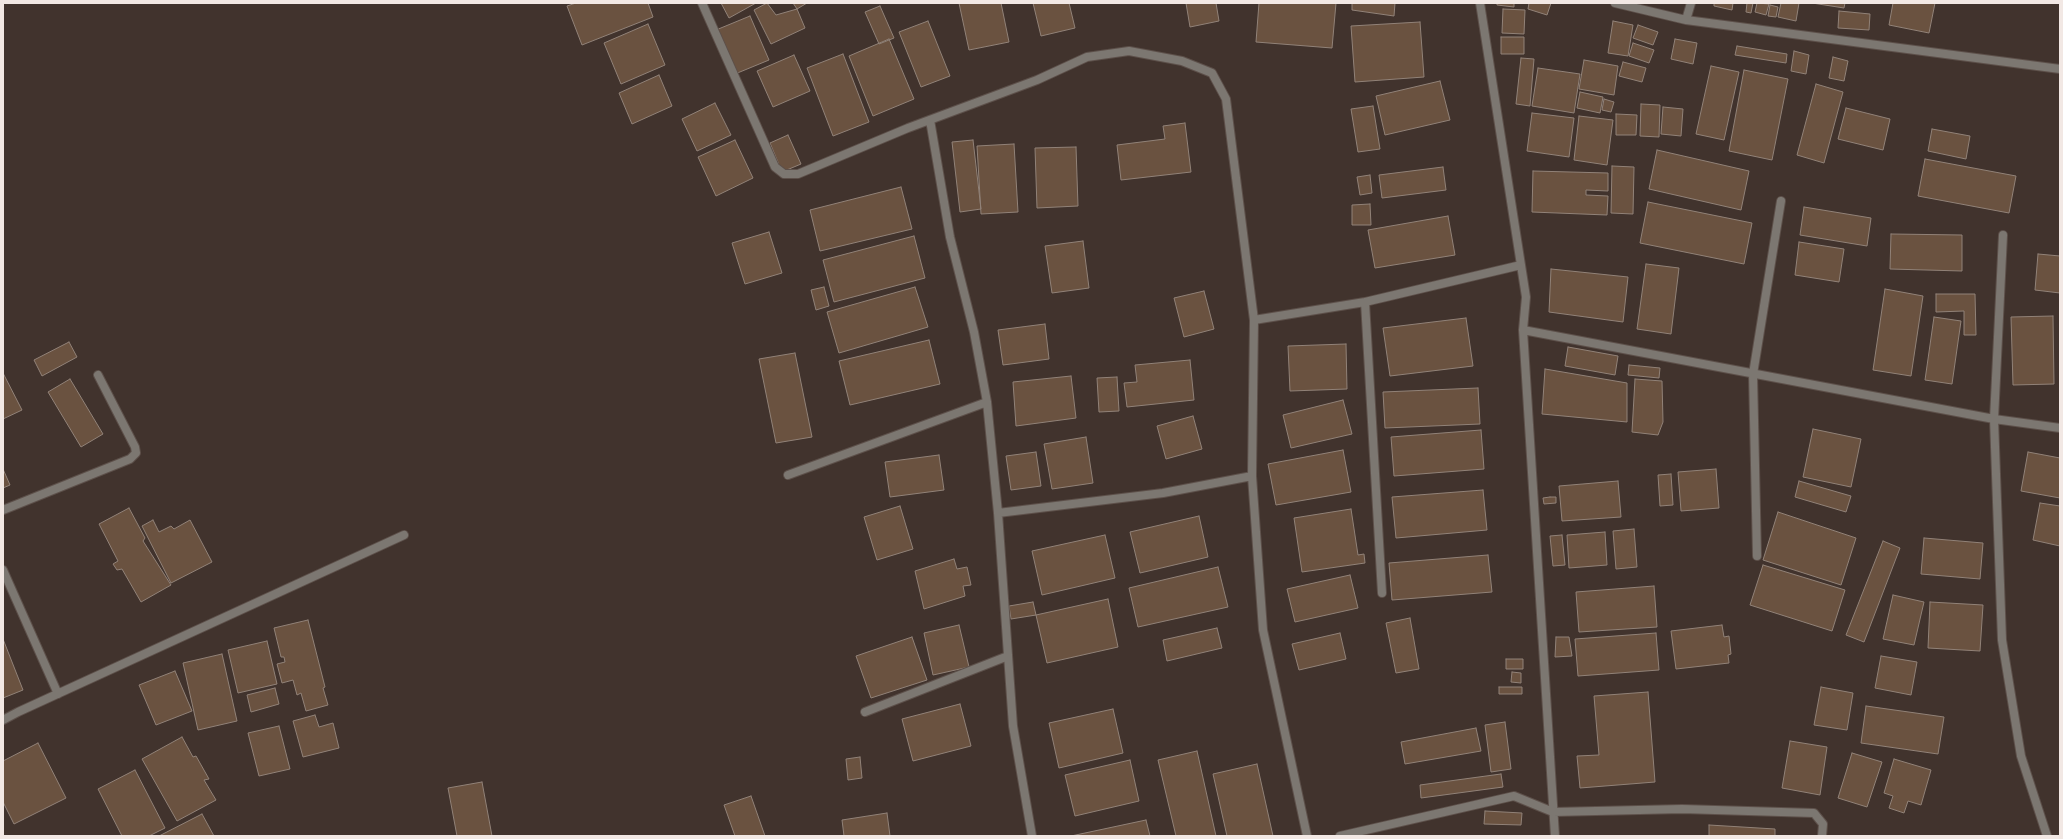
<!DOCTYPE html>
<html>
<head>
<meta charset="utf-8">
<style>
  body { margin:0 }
  #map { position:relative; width:2063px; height:839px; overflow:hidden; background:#41332d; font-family:"DM Sans",sans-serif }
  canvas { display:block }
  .frame { position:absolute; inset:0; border:4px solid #f2e8e4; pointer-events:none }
</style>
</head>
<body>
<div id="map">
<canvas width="2063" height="839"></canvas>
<div class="frame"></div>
</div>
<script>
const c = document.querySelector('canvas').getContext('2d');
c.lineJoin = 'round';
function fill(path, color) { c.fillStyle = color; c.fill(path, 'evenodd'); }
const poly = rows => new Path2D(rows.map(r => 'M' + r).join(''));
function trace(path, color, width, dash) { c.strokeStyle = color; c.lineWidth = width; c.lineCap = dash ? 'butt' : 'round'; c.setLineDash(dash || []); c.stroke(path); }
const building = poly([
  [576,3,648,3,653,17,582,45,567,6,576,3],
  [721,3,756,3,729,18,721,3],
  [767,3,776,15,797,9,805,28,771,44,754,10,767,3],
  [793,3,807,3,797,9,793,3],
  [959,3,1001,3,1009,42,969,50,959,3],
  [1033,3,1069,3,1075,28,1041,36,1033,3],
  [1186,3,1216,3,1219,21,1190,27,1186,3],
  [1259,3,1336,3,1332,48,1256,42,1259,3],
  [1352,3,1395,3,1394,16,1352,10,1352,3],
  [1497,3,1514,3,1514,7,1497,5,1497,3],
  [1529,3,1551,3,1547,15,1528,9,1529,3],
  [1714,3,1733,3,1732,10,1714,6,1714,3],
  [1747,3,1753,3,1751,13,1746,12,1747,3],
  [1757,3,1769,4,1766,15,1755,12,1757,3],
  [1781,3,1799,3,1796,21,1778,17,1781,3],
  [1812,3,1845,3,1844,8,1812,3],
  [1893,3,1935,3,1929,33,1889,25,1893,3],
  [1770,5,1778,7,1776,17,1768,16,1770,5],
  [880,6,894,38,879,44,865,12,880,6],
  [1503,9,1525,10,1524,34,1502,33,1503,9],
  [1839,11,1870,14,1869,30,1838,28,1839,11],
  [750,16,769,60,735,74,716,30,750,16],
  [928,21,950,76,921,87,899,32,928,21],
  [1613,21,1633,25,1628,56,1608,53,1613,21],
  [1420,22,1424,77,1355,82,1351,26,1420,22],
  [648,24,665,65,621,84,604,43,648,24],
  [1638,25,1658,32,1653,45,1633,38,1638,25],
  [1501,37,1524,37,1524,54,1501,54,1501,37],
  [889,39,914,99,873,116,849,56,889,39],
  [1675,39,1697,43,1693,64,1671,59,1675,39],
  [1633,43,1654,50,1649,63,1629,56,1633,43],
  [1737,46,1787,54,1786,63,1735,55,1737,46],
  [1794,51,1809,55,1806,74,1791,71,1794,51],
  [843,54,869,122,833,136,807,68,843,54],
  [794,55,810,91,773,107,757,71,794,55],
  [1833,57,1848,61,1844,81,1829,78,1833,57],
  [1521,58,1534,59,1530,106,1516,104,1521,58],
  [1584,60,1618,66,1614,95,1579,89,1584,60],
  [1623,62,1646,68,1642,82,1619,76,1623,62],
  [1711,66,1739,72,1724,140,1696,134,1711,66],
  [1538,68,1580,74,1574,113,1532,106,1538,68],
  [1744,70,1788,79,1772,160,1729,151,1744,70],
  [659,75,672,106,632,124,619,93,659,75],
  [1440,81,1450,120,1385,135,1376,96,1440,81],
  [1816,84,1843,92,1824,163,1797,155,1816,84],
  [1580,92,1603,97,1600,113,1577,108,1580,92],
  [1604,99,1614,102,1611,112,1602,110,1604,99],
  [715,103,731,135,697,151,682,119,715,103],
  [1641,104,1660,105,1659,137,1640,136,1641,104],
  [1373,106,1380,149,1358,152,1351,109,1373,106],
  [1663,107,1683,109,1681,136,1661,134,1663,107],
  [1846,108,1890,119,1883,150,1838,139,1846,108],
  [1532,113,1574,118,1569,157,1527,151,1532,113],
  [1616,114,1637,115,1636,135,1616,135,1616,114],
  [1579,116,1613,120,1607,165,1574,160,1579,116],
  [1185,123,1191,172,1121,180,1117,145,1165,139,1163,126,1185,123],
  [1932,129,1970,136,1966,159,1928,151,1932,129],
  [788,135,801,164,782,172,770,143,788,135],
  [735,140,753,178,716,196,698,157,735,140],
  [973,140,981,209,960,212,952,142,973,140],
  [1014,144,1018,212,981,214,977,146,1014,144],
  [1076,147,1078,206,1037,208,1035,148,1076,147],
  [1657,150,1749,171,1741,210,1649,189,1657,150],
  [1925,159,2016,176,2009,213,1918,196,1925,159],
  [1612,166,1634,167,1633,214,1611,213,1612,166],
  [1443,167,1446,190,1382,198,1379,175,1443,167],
  [1533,171,1608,173,1608,191,1586,190,1586,195,1608,196,1607,215,1532,212,1533,171],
  [1370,175,1372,193,1360,195,1357,177,1370,175],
  [901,187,912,229,820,251,810,210,901,187],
  [1648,202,1752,223,1744,264,1640,243,1648,202],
  [1370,204,1371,225,1352,225,1352,205,1370,204],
  [1804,207,1871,218,1867,246,1800,235,1804,207],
  [1448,216,1455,255,1375,268,1368,230,1448,216],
  [769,232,782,273,745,284,732,243,769,232],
  [1891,234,1962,235,1962,271,1890,269,1891,234],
  [914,236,925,278,834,302,823,260,914,236],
  [1083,241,1089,288,1052,293,1045,246,1083,241],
  [1799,242,1844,249,1839,282,1795,275,1799,242],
  [2038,254,2060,256,2060,293,2035,290,2038,254],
  [1646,264,1679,268,1671,334,1637,329,1646,264],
  [1551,269,1628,277,1623,322,1549,312,1551,269],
  [824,287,829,306,816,310,811,290,824,287],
  [915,287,928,327,839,353,827,312,915,287],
  [1885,289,1923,296,1911,376,1873,370,1885,289],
  [1204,291,1214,329,1184,337,1174,298,1204,291],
  [1936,294,1975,294,1976,335,1964,335,1964,311,1936,312,1936,294],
  [2053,316,2054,384,2013,385,2011,317,2053,316],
  [1934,317,1961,321,1952,384,1925,380,1934,317],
  [1466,318,1473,366,1390,376,1383,328,1466,318],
  [1045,324,1049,359,1003,365,998,330,1045,324],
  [929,340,940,384,850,405,839,361,929,340],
  [69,342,77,357,42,376,34,360,69,342],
  [1346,344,1347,389,1290,391,1288,346,1346,344],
  [1568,347,1618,356,1615,375,1565,366,1568,347],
  [795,353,812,437,776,443,759,359,795,353],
  [1190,360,1194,400,1127,407,1124,383,1137,382,1135,365,1190,360],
  [1629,365,1660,368,1659,378,1628,375,1629,365],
  [1545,369,1627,383,1627,422,1542,414,1545,369],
  [3,373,22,410,3,419,3,373],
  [1071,376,1076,418,1016,426,1013,382,1071,376],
  [1117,377,1119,411,1099,412,1097,378,1117,377],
  [70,379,103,434,81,447,48,392,70,379],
  [1635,379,1662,381,1663,422,1658,435,1632,432,1635,379],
  [1478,388,1480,424,1385,428,1383,392,1478,388],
  [1343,400,1352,434,1291,448,1283,415,1343,400],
  [1193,416,1202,449,1166,459,1157,426,1193,416],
  [1813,429,1861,439,1851,487,1803,477,1813,429],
  [1481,430,1484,469,1394,476,1391,437,1481,430],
  [1086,437,1093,483,1052,489,1044,444,1086,437],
  [1343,450,1351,492,1276,505,1268,464,1343,450],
  [1036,452,1041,486,1011,490,1006,456,1036,452],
  [2028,452,2060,458,2060,498,2021,491,2028,452],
  [939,455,944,490,890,497,885,462,939,455],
  [3,469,10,485,3,488,3,469],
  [1716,469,1719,508,1681,511,1678,472,1716,469],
  [1671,474,1673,505,1660,506,1658,475,1671,474],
  [1618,481,1621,517,1562,521,1559,486,1618,481],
  [1799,481,1851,496,1846,512,1795,497,1799,481],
  [1483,490,1487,530,1396,538,1392,497,1483,490],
  [1550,497,1556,497,1556,503,1544,504,1543,498,1550,497],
  [2040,503,2060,506,2060,546,2033,540,2040,503],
  [900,506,913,549,877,560,864,517,900,506],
  [129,508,145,538,143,541,171,585,141,602,122,569,117,570,113,564,118,561,99,524,129,508],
  [1351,509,1358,555,1364,554,1365,563,1302,572,1294,518,1351,509],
  [1778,512,1856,538,1841,585,1763,560,1778,512],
  [1199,516,1208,557,1140,573,1130,532,1199,516],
  [153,520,159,532,171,526,174,529,190,520,212,562,171,583,142,526,153,520],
  [1634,529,1637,567,1616,569,1613,531,1634,529],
  [1605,532,1607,565,1569,568,1567,535,1605,532],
  [1105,535,1115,578,1042,595,1032,551,1105,535],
  [1562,535,1565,565,1553,566,1550,536,1562,535],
  [1924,538,1983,543,1980,579,1921,574,1924,538],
  [1883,541,1900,548,1864,642,1846,635,1883,541],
  [1488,555,1492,592,1392,600,1389,563,1488,555],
  [954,559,957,569,967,567,971,585,963,586,965,596,924,609,915,571,954,559],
  [1763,565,1845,590,1832,631,1750,605,1763,565],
  [1218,567,1228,607,1138,627,1129,588,1218,567],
  [1350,575,1358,608,1295,622,1287,589,1350,575],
  [1654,586,1657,627,1579,632,1576,592,1654,586],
  [1893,595,1924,602,1914,645,1883,639,1893,595],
  [1108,599,1118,647,1047,663,1036,615,1108,599],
  [1033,602,1036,615,1011,619,1009,606,1033,602],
  [1930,602,1983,605,1980,651,1928,648,1930,602],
  [1410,618,1419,669,1396,673,1386,623,1410,618],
  [308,620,325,687,323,688,328,705,306,711,301,693,297,695,293,680,282,683,277,664,285,662,284,657,281,657,274,628,308,620],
  [959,625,969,667,933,675,924,633,959,625],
  [1722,625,1724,637,1729,636,1731,654,1728,655,1729,663,1676,669,1671,631,1722,625],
  [1217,628,1222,648,1167,661,1163,640,1217,628],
  [1340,633,1346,659,1299,670,1292,644,1340,633],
  [1656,633,1659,670,1578,676,1575,639,1656,633],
  [912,637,927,680,871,698,856,656,912,637],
  [1556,637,1569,637,1572,656,1555,657,1556,637],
  [3,639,23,690,3,698,3,639],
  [267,641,277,684,238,693,228,650,267,641],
  [222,654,237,721,198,730,183,663,222,654],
  [1881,656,1917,662,1911,695,1875,688,1881,656],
  [1506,659,1523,659,1523,669,1506,669,1506,659],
  [175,671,192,711,156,725,139,685,175,671],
  [1512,672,1521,673,1521,683,1511,682,1512,672],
  [1499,687,1522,687,1522,694,1499,694,1499,687],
  [1821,687,1853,693,1847,730,1814,725,1821,687],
  [275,688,279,704,251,712,247,695,275,688],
  [1648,692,1655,782,1580,788,1577,756,1599,755,1594,696,1648,692],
  [960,704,971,746,913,761,902,719,960,704],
  [1866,706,1944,717,1938,754,1861,743,1866,706],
  [1113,709,1123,753,1059,768,1049,723,1113,709],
  [315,715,319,727,333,723,339,748,303,757,293,721,315,715],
  [1505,722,1511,769,1491,772,1485,725,1505,722],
  [279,726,290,769,259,776,248,733,279,726],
  [1476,728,1481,751,1405,764,1401,742,1476,728],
  [182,737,193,757,196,756,209,779,204,780,216,800,177,821,142,759,182,737],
  [1790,741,1827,747,1820,795,1782,788,1790,741],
  [38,743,66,798,14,824,3,802,3,761,38,743],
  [1197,751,1216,836,1176,836,1158,760,1197,751],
  [1852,753,1882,762,1867,807,1838,798,1852,753],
  [860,757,862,778,848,780,846,759,860,757],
  [1894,759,1931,770,1921,805,1908,801,1904,813,1889,808,1893,796,1884,793,1894,759],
  [1130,760,1139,801,1075,816,1065,775,1130,760],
  [1257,764,1273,836,1227,836,1213,774,1257,764],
  [135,770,165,828,149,836,122,836,98,789,135,770],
  [1501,774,1503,787,1421,798,1420,785,1501,774],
  [482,782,492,836,457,836,448,788,482,782],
  [751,796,765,836,735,836,724,805,751,796],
  [1485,811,1522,813,1521,825,1484,824,1485,811],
  [887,813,890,836,844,836,842,820,887,813],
  [202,814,214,836,159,836,202,814],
  [1146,820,1150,836,1071,836,1146,820],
  [1709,825,1775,829,1775,836,1709,836,1709,825]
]);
fill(building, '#6a5240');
trace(building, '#918278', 1);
const street = poly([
  [702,3,775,167,784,174,798,174,908,128,1037,80,1087,57,1129,51,1182,61,1212,73,1226,99,1254,320,1252,476,1263,630,1307,836],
  [1480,3,1526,297,1523,330,1555,836],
  [1615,3,1686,20,2060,69],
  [1686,20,1691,3],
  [930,120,950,237,974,332,987,402,998,513,1013,726,1032,836],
  [2003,235,1994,419,2002,640,2021,756,2047,836],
  [1365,302,1382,593],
  [1254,320,1365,302,1521,265],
  [1523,330,1994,419,2060,428],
  [788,475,987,402],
  [3,510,130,459,136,453,135,447,98,375],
  [998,513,1163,493,1252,476],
  [1757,556,1753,374,1781,201],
  [3,570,58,694],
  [865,712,1008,656],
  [3,720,18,712,404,535],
  [1340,836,1514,796,1553,812,1682,809,1814,813,1823,824,1822,836]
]);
trace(street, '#5d504a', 10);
trace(street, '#7c7771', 8);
</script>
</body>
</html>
